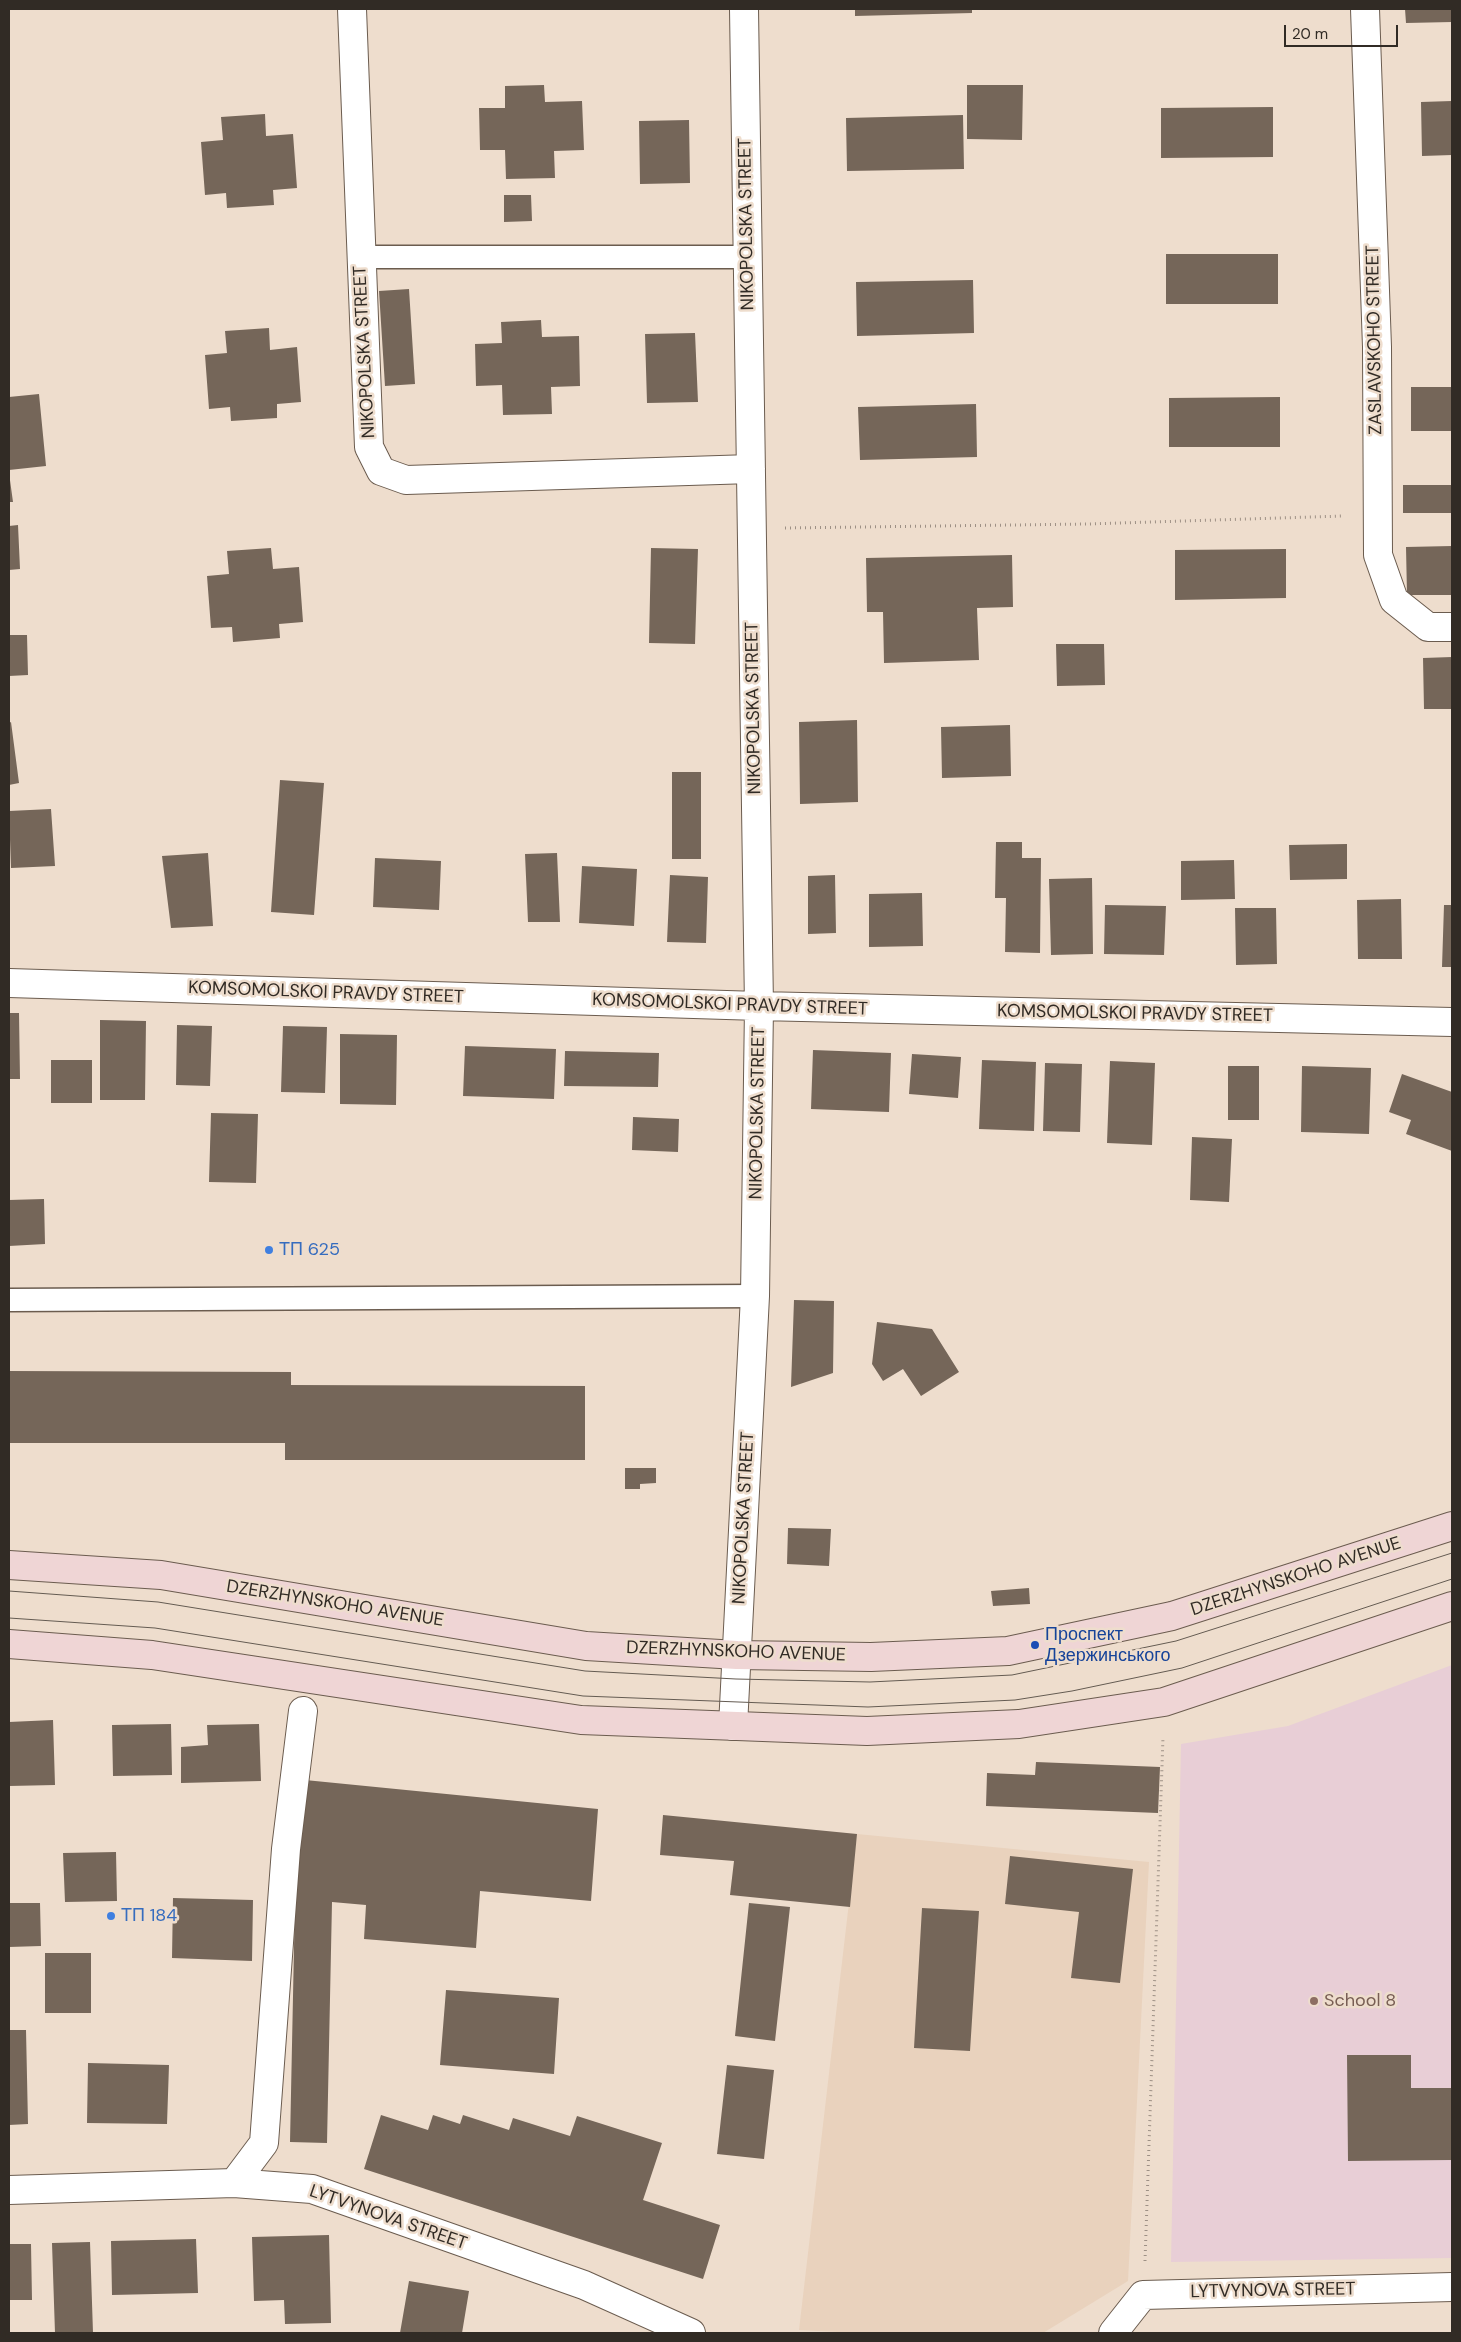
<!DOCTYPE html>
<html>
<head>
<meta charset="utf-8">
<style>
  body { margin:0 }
  #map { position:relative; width:1461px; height:2342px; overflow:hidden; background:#eeddcd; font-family:"DM Sans",sans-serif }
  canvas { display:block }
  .frame { position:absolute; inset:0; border:10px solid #312b25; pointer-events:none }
  .scale { position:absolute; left:1284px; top:25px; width:114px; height:22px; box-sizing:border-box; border:2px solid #312b25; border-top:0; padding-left:6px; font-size:15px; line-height:18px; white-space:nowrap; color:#312b25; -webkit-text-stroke:4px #eeddcd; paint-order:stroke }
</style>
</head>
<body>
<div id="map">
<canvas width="1461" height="2342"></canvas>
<div class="frame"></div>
<div class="scale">20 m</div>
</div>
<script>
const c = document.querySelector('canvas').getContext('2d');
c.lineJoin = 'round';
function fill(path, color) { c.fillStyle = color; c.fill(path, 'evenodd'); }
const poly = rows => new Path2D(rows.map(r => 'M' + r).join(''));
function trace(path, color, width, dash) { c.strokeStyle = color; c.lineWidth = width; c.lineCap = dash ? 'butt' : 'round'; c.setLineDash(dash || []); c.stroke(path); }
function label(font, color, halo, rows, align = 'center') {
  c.font = font + ' "DM Sans",sans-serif'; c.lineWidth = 5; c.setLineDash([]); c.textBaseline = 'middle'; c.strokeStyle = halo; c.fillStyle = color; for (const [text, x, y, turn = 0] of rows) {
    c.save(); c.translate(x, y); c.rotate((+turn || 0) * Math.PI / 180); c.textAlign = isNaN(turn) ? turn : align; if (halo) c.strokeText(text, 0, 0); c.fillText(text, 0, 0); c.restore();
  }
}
fill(poly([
  [857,1834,1149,1862,1128,2281,1043,2333,857,2333,799,2330]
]), '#e9d2bd');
fill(poly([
  [1452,1665,1452,2258,1171,2262,1181,1744,1288,1726]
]), '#e8ced6');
fill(poly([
  [855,9,972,9,972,13,855,16],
  [1405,9,1452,9,1452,22,1406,23],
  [544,85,545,102,582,101,584,150,554,151,555,178,506,179,505,150,480,150,479,108,505,108,505,86],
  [967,85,1023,85,1022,140,967,139],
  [1452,101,1452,155,1422,156,1421,102],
  [1273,107,1273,157,1161,158,1161,108],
  [265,114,266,136,293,134,297,188,273,190,274,205,227,208,226,193,205,195,201,142,223,140,221,117],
  [963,115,964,169,847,171,846,118],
  [689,120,690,183,640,184,639,121],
  [504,195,531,195,532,221,504,222],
  [1166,254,1278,254,1278,304,1166,304],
  [973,280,974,333,857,336,856,282],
  [409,289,415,384,385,386,379,291],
  [541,320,542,337,579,336,580,386,551,387,552,414,503,415,502,385,476,386,475,344,502,343,501,322],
  [269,328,270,350,297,347,301,402,277,404,277,418,231,421,230,407,209,409,205,355,227,353,225,331],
  [695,333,698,402,647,403,645,334],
  [1411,387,1452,387,1452,431,1411,431],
  [39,394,46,466,9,470,9,397],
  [1280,397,1280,447,1169,447,1169,398],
  [976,404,977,457,860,460,858,407],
  [9,473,13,502,9,502],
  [1403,485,1452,485,1452,513,1403,513],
  [18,525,20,569,9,570,9,526],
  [1452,546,1452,595,1407,595,1406,547],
  [271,548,273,569,299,567,303,622,279,624,280,638,233,642,232,627,211,628,207,576,229,574,227,551],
  [651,548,698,549,695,644,649,643],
  [1286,549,1286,598,1175,600,1175,550],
  [1012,555,1013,607,977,608,979,660,884,663,883,612,867,612,866,558],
  [9,635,27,635,28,675,9,676],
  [1056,644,1104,644,1105,685,1057,686],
  [1452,657,1452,709,1424,709,1423,658],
  [857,720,858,802,800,804,799,722],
  [11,722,19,783,9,785,9,723],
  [1010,725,1011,776,942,778,941,727],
  [672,772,701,772,701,859,672,859],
  [280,780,324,783,314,915,271,912],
  [51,809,55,866,11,868,9,811],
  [996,842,1022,842,1022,858,1041,858,1040,953,1005,952,1006,898,995,898],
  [1347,844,1347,879,1290,880,1289,845],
  [208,853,213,926,171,928,162,856],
  [557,853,560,922,528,922,525,854],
  [375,858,441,861,439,910,373,907],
  [1234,860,1235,899,1181,900,1181,861],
  [582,866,637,869,634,926,579,923],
  [670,875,708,877,706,943,667,942],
  [835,875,836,933,808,934,808,876],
  [1092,878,1093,954,1051,955,1049,879],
  [922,893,923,946,869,947,869,894],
  [1401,899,1402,959,1358,959,1357,900],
  [1105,905,1166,906,1164,955,1104,954],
  [1444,905,1452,905,1452,967,1442,967],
  [1235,908,1276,908,1277,964,1236,965],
  [9,1013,19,1013,20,1079,9,1079],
  [100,1020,146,1021,145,1100,100,1100],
  [177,1025,212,1026,210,1086,176,1085],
  [283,1026,327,1027,325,1093,281,1092],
  [340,1034,397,1035,396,1105,340,1104],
  [465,1046,556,1049,554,1099,463,1096],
  [813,1050,891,1053,889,1112,811,1109],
  [565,1051,659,1053,658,1087,564,1086],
  [912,1054,961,1057,958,1098,909,1094],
  [51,1060,92,1060,92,1103,51,1103],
  [982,1060,1036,1062,1034,1131,979,1129],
  [1110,1061,1155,1063,1152,1145,1107,1143],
  [1045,1063,1082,1064,1080,1132,1043,1131],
  [1228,1066,1259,1066,1259,1120,1228,1120],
  [1302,1066,1371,1068,1369,1134,1301,1132],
  [1402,1074,1452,1092,1452,1151,1406,1134,1411,1120,1389,1112],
  [211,1113,258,1114,256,1183,209,1182],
  [633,1117,679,1119,678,1152,632,1150],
  [1192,1137,1232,1139,1229,1202,1190,1200],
  [44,1199,45,1244,9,1246,9,1200],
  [794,1300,834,1301,833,1373,791,1387],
  [877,1322,932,1329,959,1372,921,1396,903,1369,883,1381,872,1364],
  [9,1371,291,1372,291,1385,585,1386,585,1460,285,1460,285,1443,9,1443],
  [625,1468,656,1468,656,1483,640,1484,640,1489,625,1489],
  [788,1528,831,1529,829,1566,787,1564],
  [1029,1588,1030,1604,993,1606,991,1591],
  [53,1720,55,1785,9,1786,9,1722],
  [171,1724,172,1775,113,1776,112,1725],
  [259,1724,261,1781,181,1783,181,1747,208,1745,207,1725],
  [1036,1762,1160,1767,1158,1813,986,1806,987,1773,1035,1775],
  [305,1780,598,1809,591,1901,480,1891,476,1948,364,1939,366,1905,332,1902,327,2143,290,2142,295,1899],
  [663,1815,857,1834,850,1907,730,1895,734,1861,660,1855],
  [116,1852,117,1901,65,1902,63,1853],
  [1010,1856,1133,1869,1120,1983,1071,1978,1079,1912,1005,1904],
  [173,1898,253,1900,252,1961,172,1958],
  [9,1903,40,1903,41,1946,9,1947],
  [749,1903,790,1907,775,2041,735,2036],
  [922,1908,979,1911,970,2051,914,2048],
  [45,1953,91,1953,91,2013,45,2013],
  [446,1990,559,1998,554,2074,440,2065],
  [9,2030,26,2030,28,2124,9,2125],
  [1347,2055,1411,2055,1411,2088,1452,2088,1452,2160,1348,2161],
  [88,2063,169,2065,167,2124,87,2123],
  [727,2065,774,2070,764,2159,717,2154],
  [381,2115,428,2130,433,2115,460,2124,463,2115,509,2130,513,2118,570,2136,577,2116,662,2143,643,2200,720,2225,703,2279,364,2169],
  [329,2235,331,2323,285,2324,284,2300,254,2301,252,2237],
  [196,2239,198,2293,112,2295,111,2241],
  [90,2242,93,2333,55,2333,52,2243],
  [9,2244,31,2244,32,2300,9,2300],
  [409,2281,469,2291,462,2333,400,2333]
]), '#756659');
const lane = poly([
  [361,257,748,257],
  [9,1300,755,1296]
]);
const street = poly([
  [352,9,369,447,381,471,406,480,751,469],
  [1365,9,1377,347,1378,555,1394,600,1428,627,1452,627],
  [9,983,759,1006,1452,1022],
  [733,1726,755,1296,759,1006,744,9],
  [234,2183,264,2143,286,1849,303,1711],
  [9,2190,234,2183,312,2189,584,2285,691,2333],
  [1113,2333,1143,2295,1452,2287]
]);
const secondary = poly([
  [9,1565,161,1575,586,1646,737,1655,871,1657,1008,1651,1172,1616,1452,1526],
  [9,1644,152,1655,581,1720,867,1731,1019,1724,1164,1702,1452,1606]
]);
trace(lane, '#6b5c4f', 25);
trace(street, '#6b5c4f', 30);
trace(secondary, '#6b5c4f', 30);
trace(poly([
  [785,528,1088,524,1343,516],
  [1145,2261,1163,1737]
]), '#9d9085', 3, [1, 4]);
trace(lane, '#fff', 22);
trace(street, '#fff', 28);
trace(secondary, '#efd5d5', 28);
trace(poly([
  [9,1591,158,1602,585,1671,736,1679,870,1682,1012,1675,1176,1641,1452,1553],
  [9,1618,155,1628,583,1696,868,1707,1015,1700,1072,1691,1182,1668,1452,1579]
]), '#645b52', 1);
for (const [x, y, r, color] of [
  [269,1250,5,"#3f7fe0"],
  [1035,1645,5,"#1a4fb4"],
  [111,1916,5,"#3f7fe0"],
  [1314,2001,5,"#8d6e63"]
]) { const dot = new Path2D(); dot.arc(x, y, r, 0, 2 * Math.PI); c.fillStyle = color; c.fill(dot); trace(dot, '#eeddcd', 2); }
label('18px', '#312b25', '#eeddcd', [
  ["NIKOPOLSKA STREET",747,224,-91],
  ["ZASLAVSKOHO STREET",1375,340,-91],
  ["NIKOPOLSKA STREET",365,352,-93],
  ["NIKOPOLSKA STREET",754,708,-91],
  ["KOMSOMOLSKOI PRAVDY STREET",326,993,2],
  ["KOMSOMOLSKOI PRAVDY STREET",730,1005,2],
  ["KOMSOMOLSKOI PRAVDY STREET",1135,1014,1],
  ["NIKOPOLSKA STREET",758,1113,-89],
  ["NIKOPOLSKA STREET",744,1518,-87],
  ["DZERZHYNSKOHO AVENUE",1296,1577,-18],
  ["DZERZHYNSKOHO AVENUE",335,1604,9],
  ["DZERZHYNSKOHO AVENUE",736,1652,2],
  ["LYTVYNOVA STREET",388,2218,19],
  ["LYTVYNOVA STREET",1273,2291,-1]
]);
label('18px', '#366cbe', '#eeddcd', [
  ["ТП 625",279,1250],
  ["ТП 184",121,1916]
], 'left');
label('18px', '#164399', '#eeddcd', [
  ["Проспект",1045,1635],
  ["Дзержинського",1045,1656]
], 'left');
label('18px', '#785e54', '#eeddcd', [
  ["School 8",1324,2001]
], 'left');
</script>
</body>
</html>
